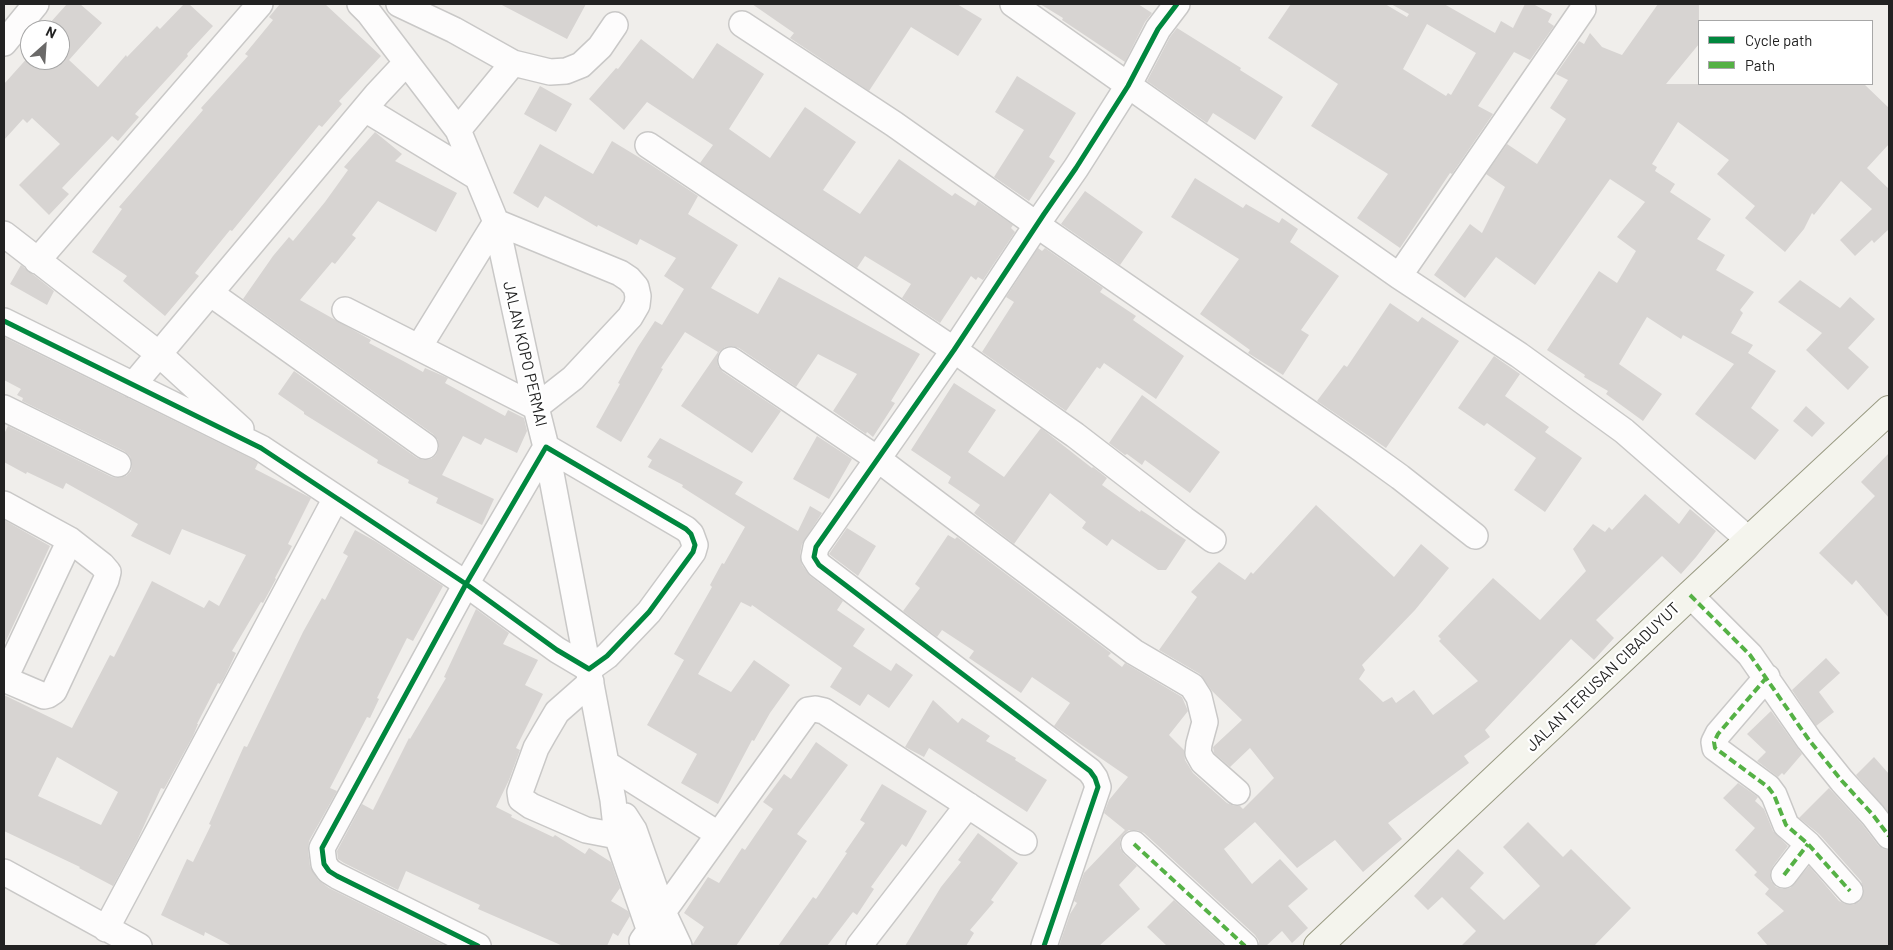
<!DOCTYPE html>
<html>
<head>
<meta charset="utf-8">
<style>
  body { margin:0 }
  #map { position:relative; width:1893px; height:950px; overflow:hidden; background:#f0eeeb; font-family:Barlow,sans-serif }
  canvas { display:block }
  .frame { position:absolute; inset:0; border:5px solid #222; pointer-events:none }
  .legend { position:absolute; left:1698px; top:20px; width:175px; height:65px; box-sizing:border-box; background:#fff; border:1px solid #a7a7a7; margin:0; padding:6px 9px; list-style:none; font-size:15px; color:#222 }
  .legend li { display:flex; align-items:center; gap:10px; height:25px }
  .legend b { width:25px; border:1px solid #a7a7a7 }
  .north { position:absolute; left:20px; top:20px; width:50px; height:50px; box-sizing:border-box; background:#fff; border:1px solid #a7a7a7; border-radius:50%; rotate:26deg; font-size:14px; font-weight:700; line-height:20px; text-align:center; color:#222 }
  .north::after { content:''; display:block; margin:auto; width:18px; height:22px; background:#6a6968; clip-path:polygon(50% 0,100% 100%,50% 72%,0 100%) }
</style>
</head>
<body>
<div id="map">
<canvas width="1893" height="950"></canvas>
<div class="frame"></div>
<ul class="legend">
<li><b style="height:6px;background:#00873e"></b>Cycle path</li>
<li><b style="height:6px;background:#55b145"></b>Path</li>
</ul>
<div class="north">N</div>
</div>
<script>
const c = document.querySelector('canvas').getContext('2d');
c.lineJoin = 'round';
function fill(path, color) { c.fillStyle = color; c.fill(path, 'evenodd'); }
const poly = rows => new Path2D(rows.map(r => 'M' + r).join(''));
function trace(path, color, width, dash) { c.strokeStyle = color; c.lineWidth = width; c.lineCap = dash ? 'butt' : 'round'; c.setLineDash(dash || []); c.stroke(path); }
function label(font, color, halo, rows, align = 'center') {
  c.font = font + ' Barlow,sans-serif'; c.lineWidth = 4.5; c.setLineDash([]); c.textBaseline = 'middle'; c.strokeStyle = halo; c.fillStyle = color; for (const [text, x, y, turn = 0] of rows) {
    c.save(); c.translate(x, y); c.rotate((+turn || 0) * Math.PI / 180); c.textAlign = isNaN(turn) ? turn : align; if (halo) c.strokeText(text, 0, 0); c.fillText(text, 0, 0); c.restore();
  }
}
fill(poly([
  [67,4,80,4,102,23,69,60,98,87,126,55,127,57,157,26,160,29,184,4,189,4,213,26,187,54,188,56,135,114,139,117,118,141,112,136,62,188,69,194,49,215,19,185,60,144,32,118,27,123,23,119,4,140,4,84,30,55,30,60,60,60,60,30,53,30,54,29,49,24],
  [280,4,325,4,381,56,339,101,342,104,322,127,319,125,232,231,230,230,195,273,199,276,165,316,123,281,127,276,92,252,122,209,119,207,203,110,201,108,248,56,245,54,273,20,269,17],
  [500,4,586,4,567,39],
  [752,4,957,4,982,19,958,56,911,27,869,91,790,38,794,33],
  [1040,4,1138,4,1152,13,1145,22,1125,62,1062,20,1063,18],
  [1291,4,1385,4,1407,17,1409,14,1391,4,1444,4,1495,33,1501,21,1513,28,1525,4,1533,4,1552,14,1548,22,1554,26,1530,60,1514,52,1478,106,1493,114,1452,174,1450,173,1400,248,1357,218,1388,174,1311,126,1338,84,1268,38],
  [1427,24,1476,53,1451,95,1448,93,1446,96,1403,69],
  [1658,4,1699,4,1699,44,1666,84,1864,84,1889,108,1889,144,1867,168,1889,189,1889,229,1874,243,1872,240,1855,256,1840,240,1872,209,1841,181,1814,215,1812,213,1804,229,1785,252,1745,218,1755,206,1717,174,1729,160,1678,122,1652,164,1657,167,1655,171,1675,184,1670,192,1711,219,1697,239,1725,255,1716,270,1754,292,1740,310,1743,313,1731,333,1753,345,1748,353,1776,371,1751,408,1779,430,1755,460,1695,414,1734,364,1683,335,1681,339,1647,317,1619,364,1662,394,1643,421,1606,394,1608,391,1584,377,1585,375,1547,350,1599,271,1617,283,1636,251,1617,237,1645,202,1610,179,1535,285,1496,257,1465,298,1434,275,1470,224,1482,233,1505,187,1486,174,1507,144,1537,164,1566,119,1550,108,1568,80,1556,74,1579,41,1584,44,1590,33,1602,47,1622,55],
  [1177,28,1241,68,1240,70,1283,97,1255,140,1213,113,1207,123,1147,81,1170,37],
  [641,39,693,79,717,43,764,74,729,129,770,158,805,107,856,142,823,190,860,214,899,159,952,196,955,193,975,206,978,201,1013,225,1011,228,1015,232,983,280,978,277,976,280,971,276,940,323,902,298,911,284,865,256,857,268,700,163,713,145,647,102,624,130,589,99,616,68,618,69],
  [1017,76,1076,113,1049,157,1055,161,1029,201,994,177,1024,130,995,112],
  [540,86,572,104,556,132,524,114],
  [375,132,402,154,395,161,457,193,436,232,378,201,352,235,356,238,335,264,332,262,300,300,371,340,369,343,405,362,423,372,425,368,448,378,445,383,505,416,508,410,524,418,527,431,517,453,485,438,481,445,463,436,442,475,494,499,482,525,436,503,438,498,408,483,409,480,377,463,378,460,304,414,304,412,278,394,294,371,417,458,423,460,431,459,436,455,439,448,438,440,433,434,243,299,273,256,289,237,293,241,325,202,348,170,344,167],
  [612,141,650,164,698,196,688,214,738,245,711,288,758,314,779,277,920,354,891,401,895,403,873,437,867,432,866,434,833,411,857,374,818,354,796,387,739,348,732,346,725,347,719,352,717,358,718,366,723,372,781,411,752,453,681,406,718,352,685,332,661,368,663,369,621,442,596,427,620,384,618,383,638,347,655,321,662,325,684,289,664,276,676,258,640,239,637,245,598,225,597,227,545,196,538,208,513,193,540,144,593,174],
  [1195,178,1243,208,1246,204,1279,223,1282,218,1298,229,1290,242,1339,276,1301,330,1309,335,1283,375,1248,353,1250,350,1200,314,1239,259,1171,217],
  [1085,191,1143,232,1120,265,1061,224],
  [1038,248,1042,251,1045,248,1103,288,1100,292,1136,316,1133,320,1184,356,1156,399,1104,363,1100,369,1097,367,1066,411,982,352,1014,302,1006,297],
  [21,265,54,291,47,305,10,284],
  [1800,280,1840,308,1850,297,1875,319,1848,348,1869,367,1848,390,1806,350,1822,333,1778,302],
  [1390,303,1418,322,1422,317,1459,341,1386,448,1317,401,1344,365,1347,367],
  [4,337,254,460,258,463,255,469,311,498,288,544,292,546,275,578,276,579,263,603,261,602,232,651,236,653,224,678,220,684,218,683,197,724,198,724,193,736,164,789,161,788,137,841,113,886,79,868,80,867,4,831,4,695,72,728,110,655,114,657,152,581,204,608,209,600,219,606,246,555,182,529,170,555,131,536,138,524,109,507,66,483,63,489,27,472,26,474,4,462,4,434,8,426,112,477,119,478,126,476,131,471,132,464,130,456,124,451,22,401,23,398,17,395,21,389,4,380],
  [57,757,118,792,101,825,38,796],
  [1494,356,1520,374,1505,396,1549,427,1545,432,1582,458,1545,512,1514,490,1536,458,1487,423,1484,426,1458,408],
  [954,383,996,410,968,452,1004,477,1041,428,1092,468,1093,467,1107,478,1102,485,1140,512,1141,510,1186,540,1166,570,1158,570,1112,539,1107,546,1082,528,1086,522,1050,493,1014,544,974,513,980,505,948,483,951,477,911,450],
  [1142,395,1220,452,1190,493,1145,460,1142,465,1127,454,1125,455,1109,443],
  [1806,406,1825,423,1812,437,1793,421],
  [817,436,852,459,829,499,793,479],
  [660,438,743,482,735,494,798,531,810,506,822,513,802,544,800,554,802,565,810,576,843,601,837,610,865,629,853,646,891,671,896,663,913,675,889,708,868,694,860,706,830,687,842,668,752,605,751,607,741,602,698,674,731,692,754,660,790,685,770,713,754,741,752,740,718,804,681,783,697,754,647,725,684,660,674,654,712,587,710,585,722,563,724,564,745,527,682,487,683,485,648,467,652,460,647,457],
  [1889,453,1889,618,1856,580,1852,585,1819,553,1875,496,1861,482],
  [1645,494,1679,524,1690,509,1716,531,1696,557,1681,574,1662,556,1596,620,1614,638,1594,660,1571,639,1485,730,1490,737,1464,756,1469,763,1388,823,1402,839,1363,872,1335,840,1297,868,1255,822,1224,849,1252,884,1280,859,1308,889,1288,906,1308,928,1292,943,1282,931,1266,946,1259,946,1259,941,1255,935,1144,833,1137,830,1129,830,1124,834,1120,840,1120,848,1124,854,1137,866,1119,885,1140,909,1099,946,1059,946,1070,914,1077,903,1074,901,1084,873,1125,830,1104,813,1109,800,1128,777,1054,726,1070,703,1032,677,1021,693,969,658,974,651,942,630,937,637,903,611,920,588,915,584,948,535,955,539,957,537,1111,653,1108,656,1122,667,1125,663,1182,697,1188,711,1169,735,1184,750,1185,760,1193,773,1227,803,1234,806,1240,806,1243,809,1274,778,1250,748,1230,767,1214,753,1213,747,1242,720,1212,691,1200,674,1159,650,1197,597,1191,592,1219,562,1245,580,1251,572,1253,574,1316,505,1394,577,1421,544,1449,568,1415,610,1362,665,1365,670,1359,679,1383,702,1392,697,1396,703,1414,690,1433,715,1478,681,1439,641,1441,639,1438,636,1493,578,1540,620,1586,571,1573,549,1593,524,1605,532,1609,527,1612,530],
  [4,520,50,546,4,645],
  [847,528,876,546,858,576,829,554],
  [355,530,375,541,443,586,413,641,407,638,377,698,379,699,370,718,367,717,330,788,337,791,309,841,308,850,310,866,318,880,329,888,446,946,232,946,205,932,204,936,161,915,187,859,193,862,211,825,209,824,244,746,247,747,303,632,322,598,325,600,348,556,343,553],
  [476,609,509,633,503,644,538,660,525,685,543,694,516,748,520,750,509,780,496,807,512,815,511,817,553,837,555,835,585,854,589,848,611,862,620,888,611,901,628,911,630,916,618,936,613,933,607,946,563,946,478,909,480,905,406,871,398,890,344,863,338,859,337,851,362,804,373,810,409,738,410,739,446,678,444,677],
  [1826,658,1840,673,1819,692,1834,712,1816,726,1792,690],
  [933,700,958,723,962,718,990,736,986,741,1016,758,1015,760,1047,780,1027,812,929,748,924,757,905,747],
  [1771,711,1802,754,1784,775,1782,773,1778,777,1757,761,1766,752,1747,734],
  [816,742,848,765,797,834,807,841,736,946,693,946,693,944,704,927,684,913,708,877,719,883,742,848,745,850,773,809,763,802,784,774,791,779],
  [1874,757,1889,774,1889,813,1856,775],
  [1738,783,1758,797,1755,801,1764,809,1773,831,1788,846,1773,866,1770,873,1771,881,1776,887,1783,889,1790,888,1809,866,1839,901,1845,904,1853,905,1859,902,1863,896,1864,889,1861,881,1819,834,1799,818,1829,788,1862,824,1878,845,1883,849,1889,850,1889,946,1768,946,1757,933,1784,911,1765,894,1769,889,1754,875,1757,872,1735,850,1755,828,1723,798],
  [882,784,927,811,906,847,902,844,871,887,874,889,857,915,853,912,827,946,778,946,813,897,816,899,847,853,845,852,865,823,860,820],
  [1528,822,1563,857,1571,849,1631,908,1594,946,1461,946,1476,931,1442,897,1428,910,1414,896,1458,849,1484,873,1470,888,1504,920,1540,886,1503,847],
  [978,833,1018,863,991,900,994,902,970,930,974,933,966,946,905,946,941,887,961,862,958,860],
  [1174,900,1224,946,1167,946,1147,927]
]), '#d7d4d2');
const minor = poly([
  [360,4,369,13,458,130,496,222,536,407,546,447,613,800,617,836,655,946],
  [399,4,454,30,513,63,550,72,566,71,581,65,600,47,615,25],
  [1013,4,1399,276,1519,355,1624,431,1749,540],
  [742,24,894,124,1037,225,1357,446,1400,477,1475,536],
  [4,43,36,4],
  [365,109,477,177],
  [458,130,513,63],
  [648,145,954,350,1075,435,1184,519,1213,540],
  [4,234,159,354,241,429],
  [37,261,260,4],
  [1399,276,1583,9],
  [210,293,425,446],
  [345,310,536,407,573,378,630,317,637,305,638,296,636,287,629,279,620,273,496,222,419,347],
  [4,321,261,448,466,584,557,650,589,669,607,656,649,612,693,552,695,545,691,534,686,529,546,447,466,584,322,848,324,864,329,871,337,876,478,946],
  [731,360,879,460,1134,652,1192,686,1199,697,1205,722,1199,744,1198,753,1203,762,1237,792],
  [133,385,377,94,406,63],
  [4,408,118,464],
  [4,504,70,540,102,565,108,572,106,580,54,691,48,695,44,696,4,679],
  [1690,595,1750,655,1809,740,1842,781,1873,815,1889,836],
  [1767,677,1718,734,1714,742,1715,748,1768,787,1774,795,1786,825,1808,844,1850,891],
  [4,680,70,540],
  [591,682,557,712,544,734,536,748,520,792,521,799,531,806,586,830,617,836,634,830],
  [607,764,718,834],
  [625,816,634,830,663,912,679,946],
  [1134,844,1245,946],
  [4,872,139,946],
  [1784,875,1808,844],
  [106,929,336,498],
  [642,941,808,710,815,709,824,711,1024,842],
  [859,946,968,805],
  [1044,946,1098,787,1095,778,1090,771,819,565,814,557,816,547,954,350,1044,214,1076,168,1128,86,1158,29,1177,4]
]);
const secondary = poly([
  [1318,946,1690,595,1889,410]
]);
trace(minor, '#c9c8c7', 28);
trace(secondary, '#999a82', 30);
trace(minor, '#fdfcfc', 25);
trace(secondary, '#f4f4ed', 28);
trace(poly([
  [1690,595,1750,655,1809,740,1842,781,1873,815,1889,836],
  [1767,677,1718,734,1714,742,1715,748,1768,787,1774,795,1786,825,1808,844,1850,891],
  [1134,844,1245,946],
  [1784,875,1808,844]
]), '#55b145', 4, [8, 4]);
trace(poly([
  [4,321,261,448,466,584,557,650,589,669,607,656,649,612,693,552,695,545,691,534,686,529,546,447,466,584,322,848,324,864,329,871,337,876,478,946],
  [1044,946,1098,787,1095,778,1090,771,819,565,814,557,816,547,954,350,1044,214,1076,168,1128,86,1158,29,1177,4]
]), '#00873e', 5);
label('16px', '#222', '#fff', [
  ["JALAN KOPO PERMAI",525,354,77],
  ["JALAN TERUSAN CIBADUYUT",1603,677,-44]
]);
</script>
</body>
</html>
